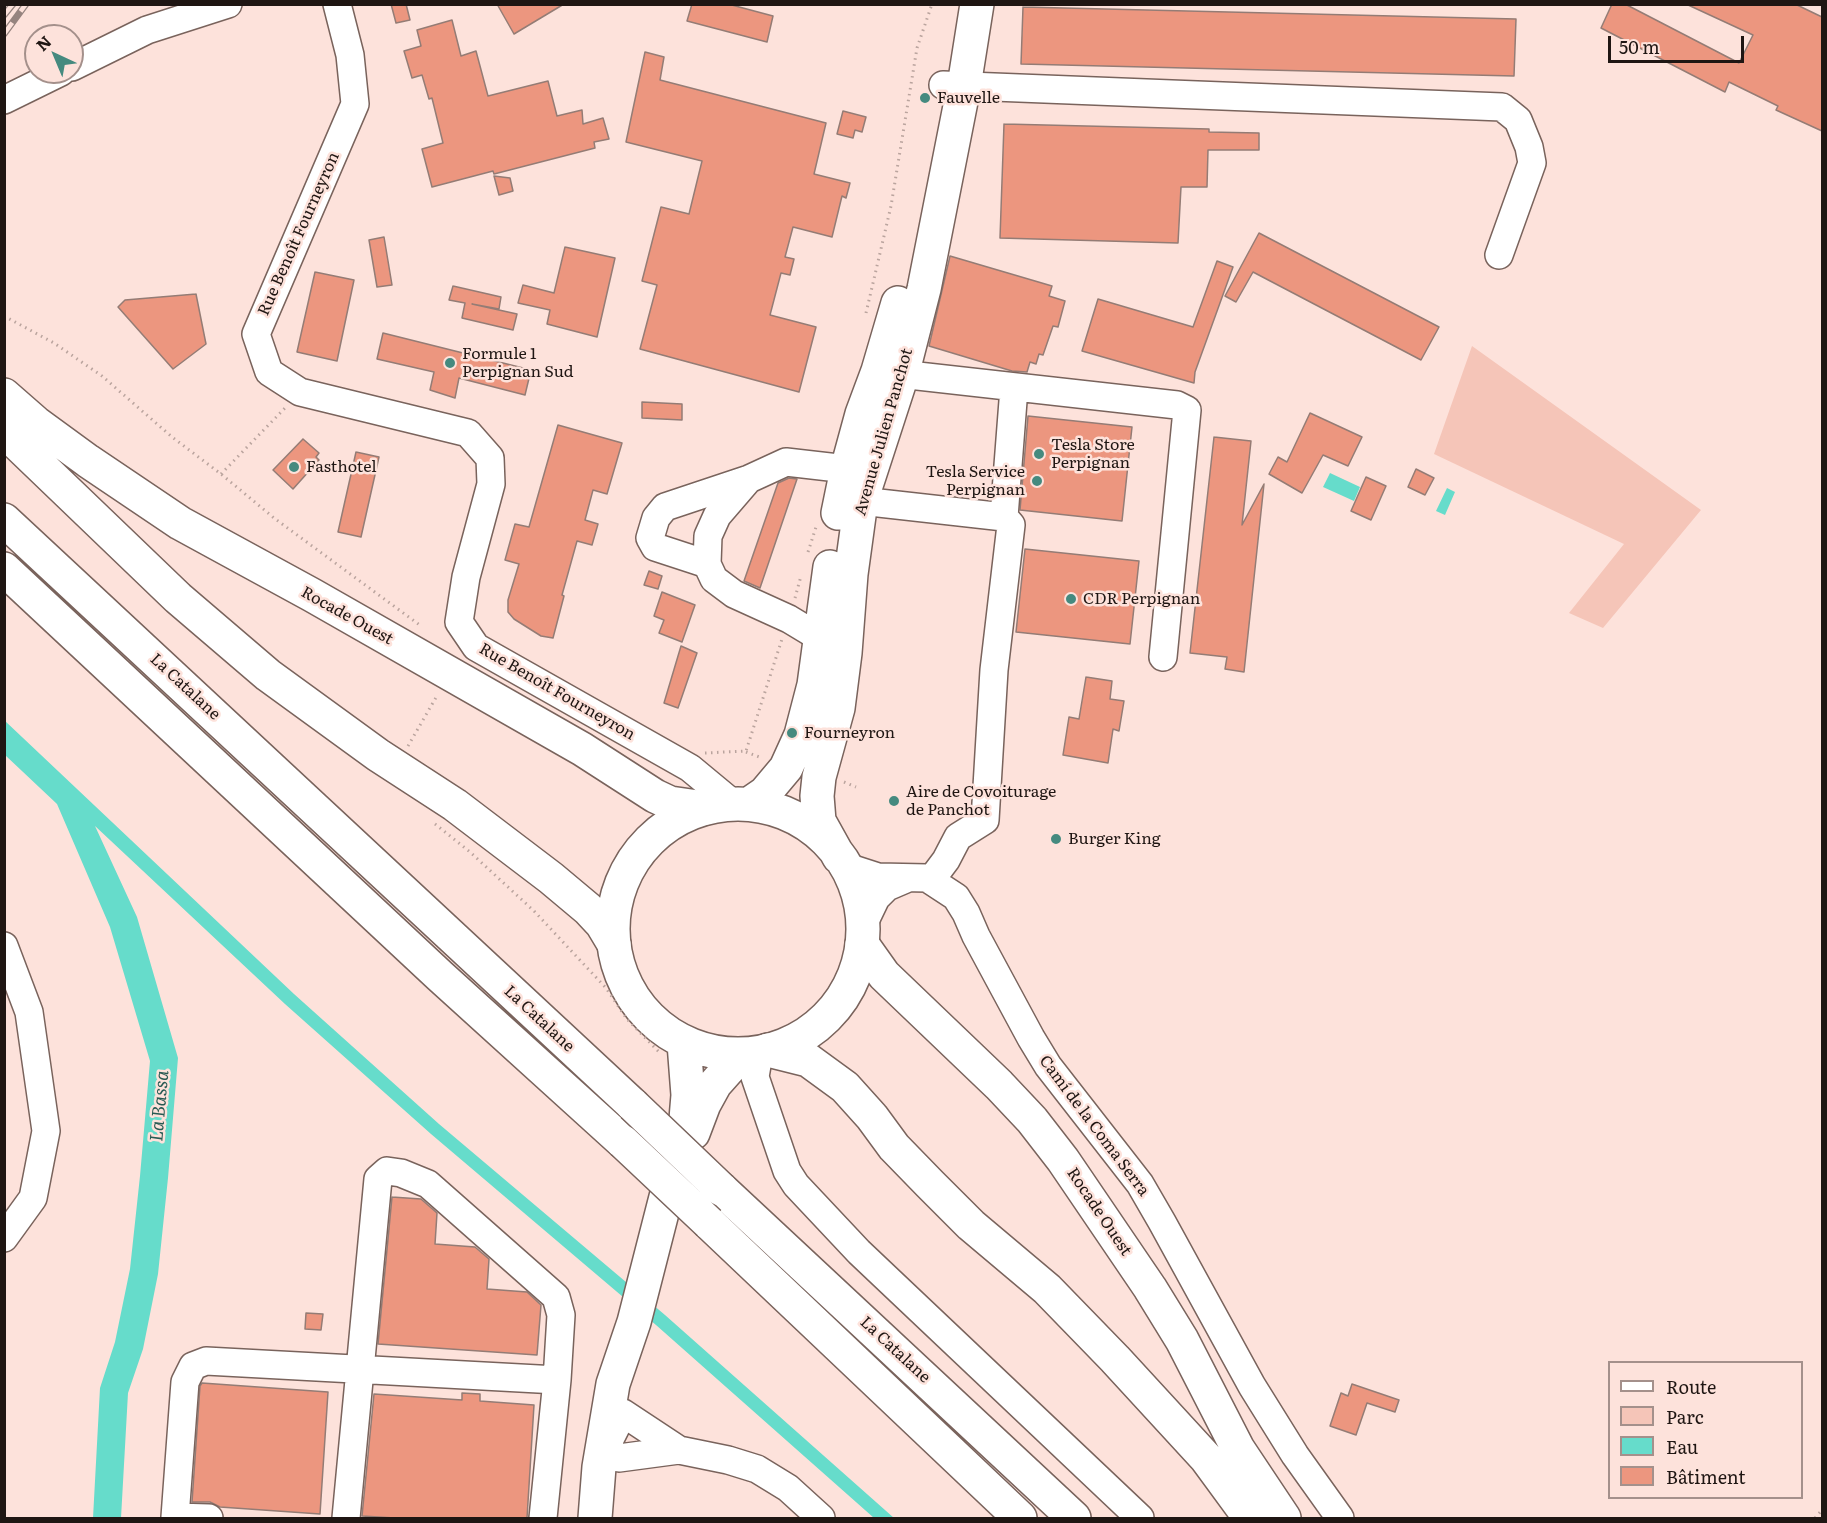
<!DOCTYPE html>
<html>
<head>
<meta charset="utf-8">
<style>
  body { margin:0 }
  #map { position:relative; width:1827px; height:1523px; overflow:hidden; background:#fde2db; font-family:Literata,serif }
  canvas { display:block }
  .frame { position:absolute; inset:0; border:6px solid #1f1613; pointer-events:none }
  .legend { position:absolute; left:1608px; top:1361px; width:195px; height:138px; box-sizing:border-box; background:#fde2db; border:2px solid #a4908b; margin:0; padding:8px 10px; list-style:none; font-size:18px; color:#1f1613 }
  .legend li { display:flex; align-items:center; gap:12px; height:30px }
  .legend b { width:30px; border:2px solid #a4908b }
  .north { position:absolute; left:24px; top:24px; width:60px; height:60px; box-sizing:border-box; background:#fde2db; border:2px solid #a4908b; border-radius:50%; rotate:316deg; font-size:16px; font-weight:700; line-height:24px; text-align:center; color:#1f1613 }
  .north::after { content:''; display:block; margin:auto; width:21px; height:27px; background:#458a7f; clip-path:polygon(50% 0,100% 100%,50% 72%,0 100%) }
  .scale { position:absolute; left:1608px; top:36px; width:136px; height:27px; box-sizing:border-box; border:3px solid #1f1613; border-top:0; padding-left:8px; font-size:18px; line-height:21px; white-space:nowrap; color:#1f1613; -webkit-text-stroke:4px #fde2db; paint-order:stroke }
</style>
</head>
<body>
<div id="map">
<canvas width="1827" height="1523"></canvas>
<div class="frame"></div>
<ul class="legend">
<li><b style="height:8px;background:#fff"></b>Route</li>
<li><b style="height:16px;background:#f5c5b8"></b>Parc</li>
<li><b style="height:16px;background:#66dccb"></b>Eau</li>
<li><b style="height:16px;background:#ec967f"></b>Bâtiment</li>
</ul>
<div class="north">N</div>
<div class="scale">50 m</div>
</div>
<script>
const c = document.querySelector('canvas').getContext('2d');
c.lineJoin = 'round';
function fill(path, color) { c.fillStyle = color; c.fill(path, 'evenodd'); }
const poly = rows => new Path2D(rows.map(r => 'M' + r).join(''));
function trace(path, color, width, dash) { c.strokeStyle = color; c.lineWidth = width; c.lineCap = dash ? 'butt' : 'round'; c.setLineDash(dash || []); c.stroke(path); }
function label(font, color, halo, rows, align = 'center') {
  c.font = font + ' Literata,serif'; c.lineWidth = 5; c.setLineDash([]); c.textBaseline = 'middle'; c.strokeStyle = halo; c.fillStyle = color; for (const [text, x, y, turn = 0] of rows) {
    c.save(); c.translate(x, y); c.rotate((+turn || 0) * Math.PI / 180); c.textAlign = isNaN(turn) ? turn : align; if (halo) c.strokeText(text, 0, 0); c.fillText(text, 0, 0); c.restore();
  }
}
fill(poly([
  [1472,346,1701,510,1603,628,1569,613,1624,544,1434,454]
]), '#f5c5b8');
fill(poly([
  [1330,473,1360,487,1354,501,1323,487],
  [1447,488,1455,492,1445,515,1436,511],
  [4,720,294,994,439,1124,665,1315,894,1518,874,1518,656,1325,431,1134,285,1004,95,826,137,917,178,1058,168,1178,158,1274,143,1349,128,1393,121,1518,93,1518,100,1388,115,1342,130,1269,140,1176,150,1061,110,927,57,804,5,755]
]), '#66dccb');
const building = poly([
  [391,4,406,4,410,20,396,23,391,4],
  [497,4,564,4,514,34,497,4],
  [692,4,728,4,773,16,767,42,687,21,692,4],
  [1612,4,1625,4,1739,63,1753,35,1686,4,1795,4,1822,17,1822,131,1776,110,1778,106,1729,82,1725,92,1601,28,1612,4],
  [1023,7,1516,19,1514,76,1021,64,1023,7],
  [452,20,461,56,476,51,488,96,548,81,557,116,582,110,583,124,603,118,609,139,594,142,595,148,494,174,493,171,432,187,422,149,443,143,432,98,429,99,422,75,412,78,404,51,421,46,417,30,452,20],
  [645,52,664,57,660,80,826,123,814,174,850,183,846,198,842,196,832,237,793,227,785,257,794,259,790,275,781,273,770,315,816,327,799,392,640,349,657,285,642,281,661,207,689,214,702,161,626,142,645,52],
  [843,111,866,117,862,132,855,130,853,138,837,134,843,111],
  [1004,124,1209,129,1209,132,1259,133,1259,150,1208,150,1207,187,1181,187,1178,243,1000,238,1004,124],
  [494,176,510,178,513,191,499,195,494,176],
  [1259,233,1439,327,1421,360,1253,272,1236,302,1225,296,1259,233],
  [384,237,392,285,377,287,369,240,384,237],
  [565,247,615,258,597,337,547,324,550,310,518,303,523,285,554,293,565,247],
  [950,256,1052,286,1049,296,1065,301,1058,327,1053,326,1043,355,1039,354,1036,364,1030,362,1027,372,1012,371,929,346,950,256],
  [1217,261,1233,267,1195,372,1194,383,1082,351,1098,299,1193,327,1217,261],
  [315,272,354,280,337,361,297,352,315,272],
  [453,286,501,297,499,309,472,304,517,314,513,330,462,318,465,303,449,300,453,286],
  [196,294,206,344,173,369,118,307,125,300,196,294],
  [383,333,531,370,525,395,459,378,455,398,430,390,434,372,377,359,383,333],
  [642,402,682,404,682,420,642,418,642,402],
  [1310,413,1362,437,1348,466,1323,455,1302,493,1269,474,1278,457,1287,462,1310,413],
  [1028,416,1132,427,1122,521,1020,510,1028,416],
  [558,425,622,443,607,494,593,490,585,520,598,524,592,545,577,541,562,595,564,596,553,638,541,636,514,619,508,612,508,600,519,564,505,560,515,524,529,527,558,425],
  [1214,437,1251,441,1242,525,1264,484,1244,672,1225,669,1227,657,1190,653,1214,437],
  [303,439,319,453,316,457,319,460,293,489,273,470,303,439],
  [356,452,379,457,361,537,338,532,356,452],
  [1416,469,1434,478,1425,495,1408,487,1416,469],
  [1366,477,1386,486,1371,520,1351,511,1366,477],
  [789,478,797,479,760,588,744,581,778,483,789,478],
  [1025,549,1139,561,1130,644,1016,632,1025,549],
  [649,571,662,576,658,589,644,585,649,571],
  [662,592,695,605,682,642,659,633,664,620,654,616,662,592],
  [681,646,697,653,678,708,664,703,681,646],
  [1086,677,1112,681,1110,699,1124,701,1119,731,1113,729,1108,763,1063,755,1069,717,1079,719,1086,677],
  [392,1197,421,1199,437,1213,435,1244,475,1247,489,1259,487,1289,527,1292,541,1305,537,1355,378,1344,392,1197],
  [306,1313,323,1314,321,1330,305,1329,306,1313],
  [202,1383,328,1392,320,1514,220,1507,210,1502,192,1502,200,1386,202,1383],
  [1352,1384,1399,1400,1395,1412,1367,1403,1356,1435,1330,1426,1341,1393,1348,1396,1352,1384],
  [462,1393,480,1394,480,1401,534,1405,527,1518,395,1518,362,1516,374,1394,462,1400,462,1393]
]);
fill(building, '#ec967f');
trace(building, '#947c75', 1.5);
const minor = poly([
  [337,4,350,55,355,104,256,334,269,372,300,392,468,433,490,458,491,484,466,577,459,622,476,647,690,768,731,802],
  [72,67,147,30,228,4],
  [943,85,1502,107,1518,120,1529,147,1532,163,1499,255],
  [4,100,61,72],
  [882,372,1177,405,1187,410,1163,657],
  [748,480,717,516,708,536,707,564,714,579,734,594,789,619,837,648],
  [857,482,861,501,1004,517,1011,525,994,670,985,820,958,837,946,860,931,880],
  [1004,517,1014,388],
  [707,564,655,547,650,538,656,518,665,507,749,479,786,462,847,469,853,486],
  [844,866,878,877,927,878,956,897,966,913,976,936,1031,1038,1048,1066,1140,1184,1162,1222,1252,1386,1295,1455,1340,1518],
  [863,925,876,898,887,887,908,878],
  [4,946,29,1012,46,1131,33,1198,4,1238],
  [759,1053,755,1077,787,1171,796,1185,859,1252,1140,1518],
  [608,1443,623,1413,679,1450,619,1458],
  [679,1450,728,1460,757,1469,788,1488,821,1518],
  [209,1518,175,1517,185,1382,193,1366,206,1361,557,1380,543,1518],
  [346,1518,378,1179,387,1171,401,1173,428,1184,556,1297,561,1315,557,1380]
]);
const major = poly([
  [838,513,847,469,862,414,878,371,898,303],
  [749,804,765,793,786,768,801,735,814,685,830,567],
  '613 929a125 125 0 1 1 250 0a125 125 0 1 1-250 0Z',
  [839,857,819,821,817,796,819,777,838,708,845,653,851,574,861,501,902,375,924,289,964,86,977,4],
  [693,1133,704,1104,715,1084,731,1066,749,1056],
  [595,1518,599,1467,613,1384,634,1322,686,1119,688,1095,684,1043]
]);
const highway = poly([
  [4,395,36,423,88,461,180,523,312,595,582,749,655,796,670,803,705,808],
  [4,431,178,598,268,675,378,755,455,805,551,878,588,909,602,924,614,944],
  [4,520,633,1105],
  [4,569,440,976,623,1142],
  [862,944,884,975,999,1085,1032,1120,1063,1160,1150,1288,1182,1340,1238,1449,1284,1518],
  [768,1050,808,1060,845,1087,872,1117,894,1147,930,1184,971,1225,1047,1289,1115,1359,1206,1458,1250,1518],
  [721,1189,1074,1518],
  [709,1223,1020,1518]
]);
trace(minor, '#79635c', 30);
trace(major, '#79635c', 36);
trace(highway, '#79635c', 36);
trace(poly([
  [866,313,891,206,917,48,932,4],
  [4,316,54,343,102,376,172,437,221,474,274,518,421,626],
  [221,474,285,408],
  [808,552,817,524],
  [795,598,801,576],
  [408,746,438,694],
  [746,752,762,758],
  [705,753,746,751,782,639],
  [844,782,856,787],
  [435,824,470,852,534,911,606,988,627,1019,659,1052],
  [1815,1518,1822,1510]
]), '#baa49e', 3, [1.5, 4.5]);
trace(minor, '#fff', 27);
trace(major, '#fff', 33);
trace(highway, '#fff', 33);
const rail = poly([
  [4,15,13,4],
  [4,34,26,4]
]);
trace(rail, '#96847f', 7);
trace(rail, '#fde2db', 4.5, [14]);
const highwayBridge = poly([
  [633,1105,721,1189],
  [623,1142,709,1223]
]);
trace(highwayBridge, '#79635c', 36, []);
trace(highwayBridge, '#fff', 33);
for (const [x, y, r, color] of [
  [925,98,6,"#458a7f"],
  [450,363,6,"#458a7f"],
  [1039,454,6,"#458a7f"],
  [294,467,6,"#458a7f"],
  [1037,481,6,"#458a7f"],
  [1071,599,6,"#458a7f"],
  [792,733,6,"#458a7f"],
  [894,801,6,"#458a7f"],
  [1056,839,6,"#458a7f"]
]) { const dot = new Path2D(); dot.arc(x, y, r, 0, 2 * Math.PI); c.fillStyle = color; c.fill(dot); trace(dot, '#fde2db', 2); }
label('16px', '#1f1613', '#fde2db', [
  ["Fauvelle",937,98],
  ["Formule 1",462,354],
  ["Perpignan Sud",462,372],
  ["Tesla Store",1051,445],
  ["Perpignan",1051,463],
  ["Fasthotel",306,467],
  ["Tesla Service",1025,472,"right"],
  ["Perpignan",1025,490,"right"],
  ["CDR Perpignan",1083,599],
  ["Fourneyron",804,733],
  ["Aire de Covoiturage",906,792],
  ["de Panchot",906,810],
  ["Burger King",1068,839]
], 'left');
label('16px', '#1f1613', '#fde2db', [
  ["Rue Benoît Fourneyron",299,234,-66],
  ["Avenue Julien Panchot",884,432,-74],
  ["Rocade Ouest",347,616,29],
  ["La Catalane",185,687,43],
  ["Rue Benoît Fourneyron",557,692,30],
  ["La Catalane",539,1019,43],
  ["Camí de la Coma Serra",1094,1126,53],
  ["Rocade Ouest",1099,1212,56],
  ["La Catalane",895,1350,43]
]);
label('italic 18px', '#285a53', '#fde2db', [
  ["La Bassa",160,1106,-85]
]);
</script>
</body>
</html>
